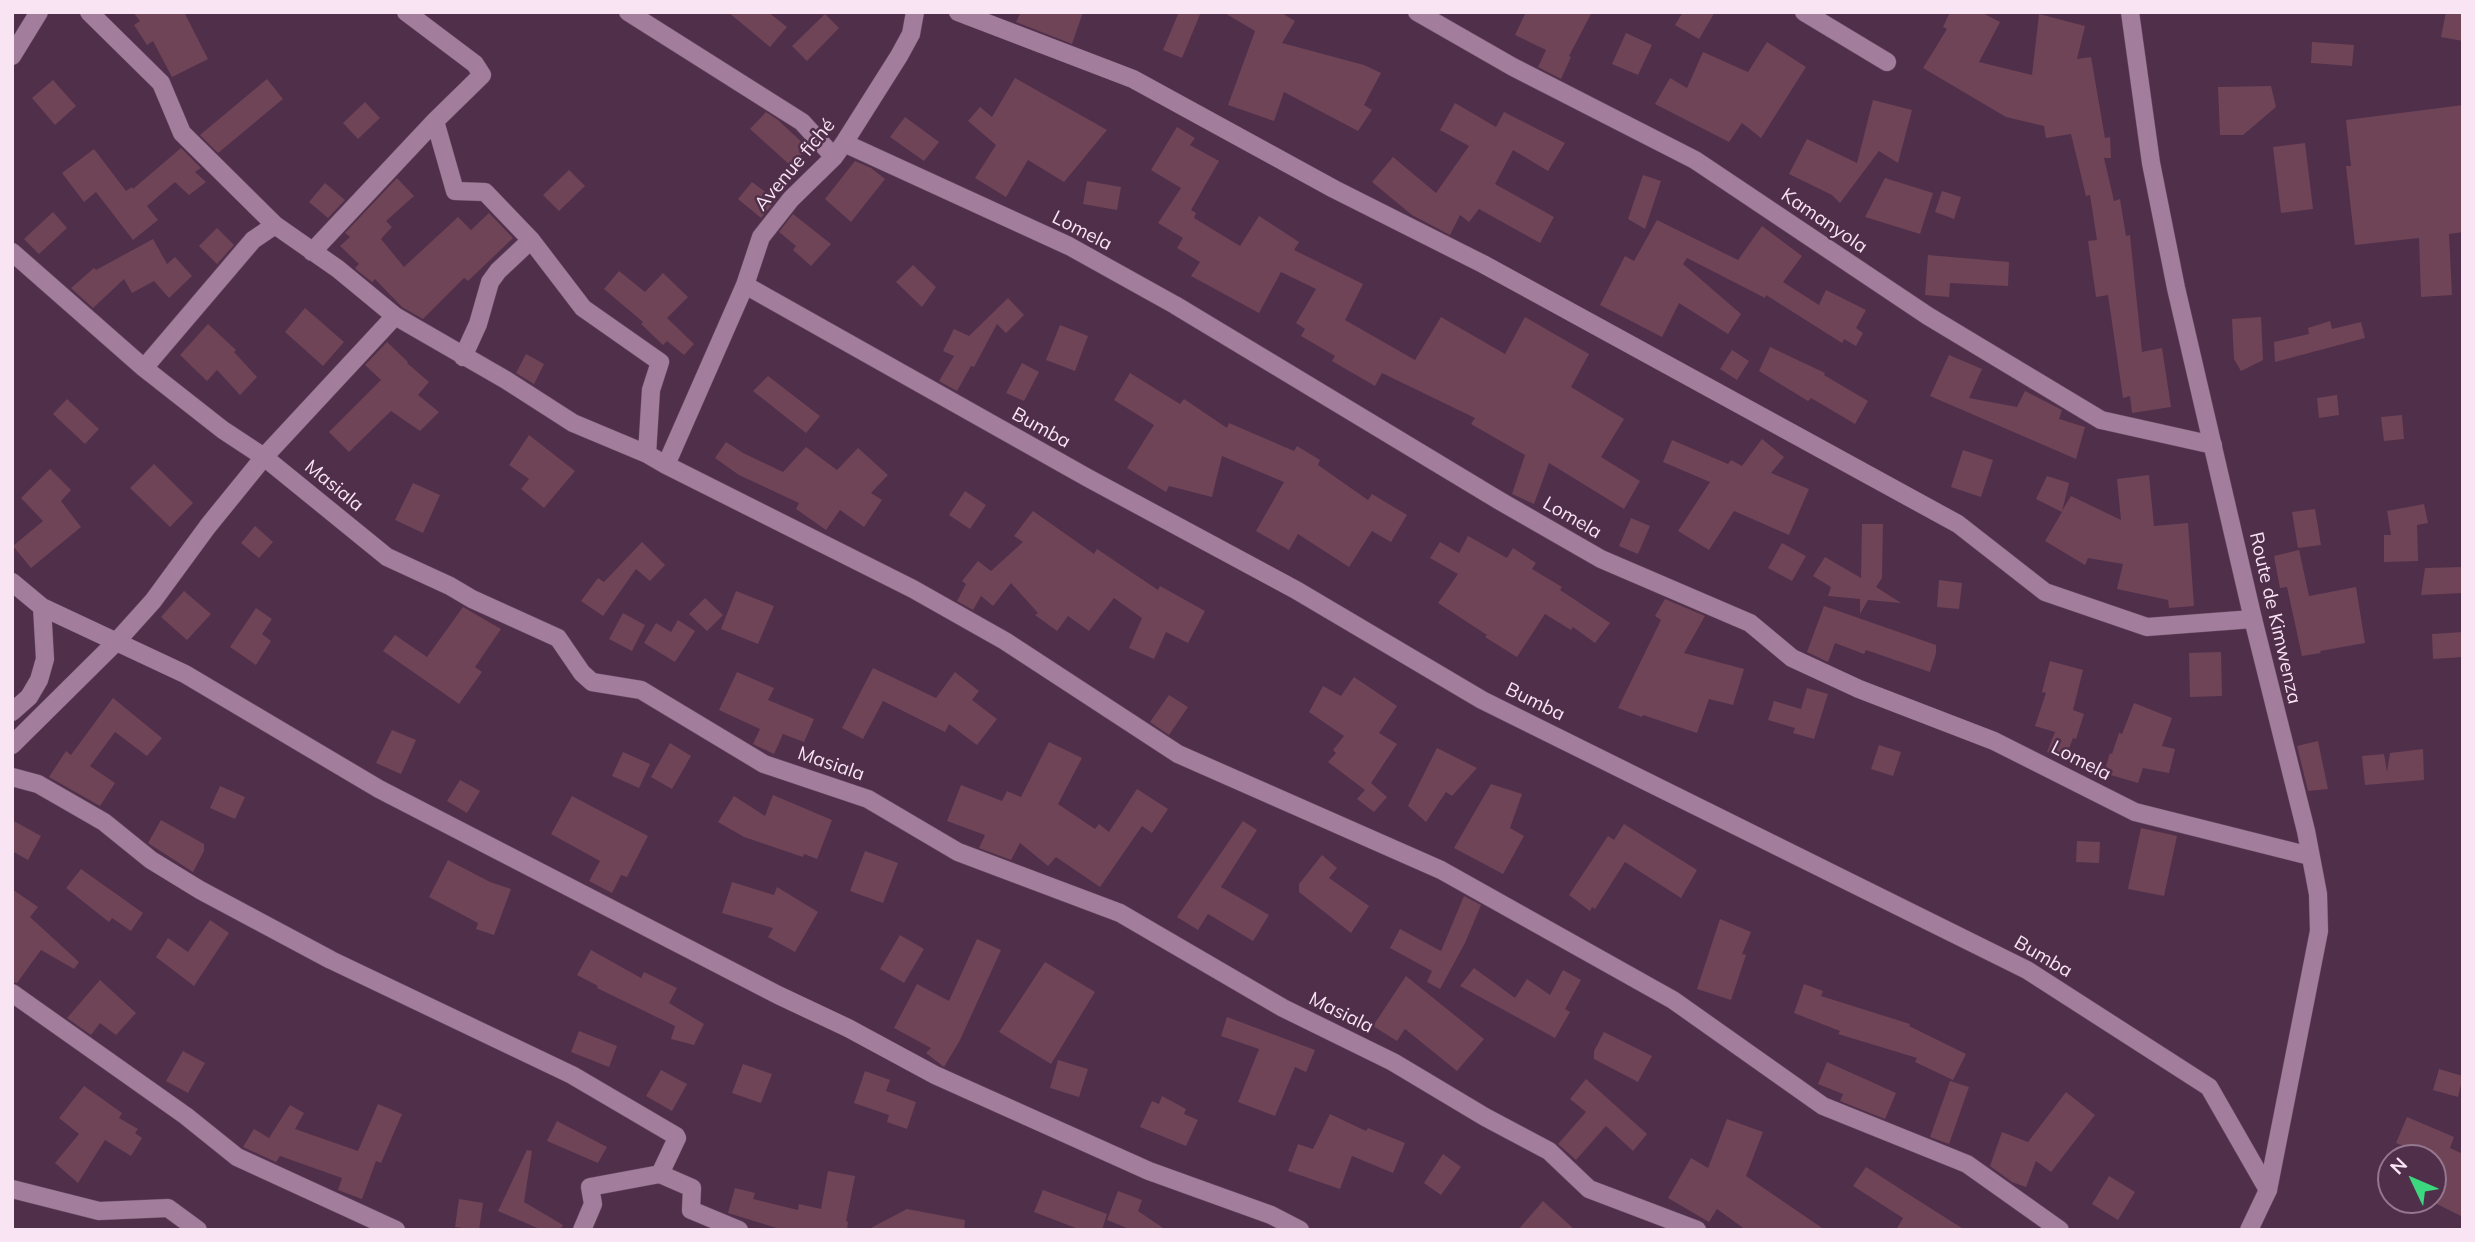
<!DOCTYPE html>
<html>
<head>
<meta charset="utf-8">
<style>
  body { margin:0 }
  #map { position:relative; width:2475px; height:1242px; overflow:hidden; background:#502f4b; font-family:Mulish,sans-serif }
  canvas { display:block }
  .frame { position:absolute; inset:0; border:14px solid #f9e4f4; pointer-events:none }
  .north { position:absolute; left:2377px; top:1144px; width:70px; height:70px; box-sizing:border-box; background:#502f4b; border:2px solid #94778f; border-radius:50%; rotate:314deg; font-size:19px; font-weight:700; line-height:28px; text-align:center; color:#f9e4f4 }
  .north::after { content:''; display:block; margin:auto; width:24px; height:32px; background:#3cd77e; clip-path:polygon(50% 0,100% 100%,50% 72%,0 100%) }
</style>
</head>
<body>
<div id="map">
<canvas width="2475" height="1242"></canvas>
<div class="frame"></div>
<div class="north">N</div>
</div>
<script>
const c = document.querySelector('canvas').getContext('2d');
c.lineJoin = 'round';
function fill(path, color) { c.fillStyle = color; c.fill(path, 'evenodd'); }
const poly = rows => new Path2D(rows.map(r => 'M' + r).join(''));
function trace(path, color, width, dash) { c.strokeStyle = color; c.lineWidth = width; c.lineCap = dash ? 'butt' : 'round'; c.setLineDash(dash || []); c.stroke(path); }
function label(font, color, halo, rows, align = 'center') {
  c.font = font + ' Mulish,sans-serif'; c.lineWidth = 5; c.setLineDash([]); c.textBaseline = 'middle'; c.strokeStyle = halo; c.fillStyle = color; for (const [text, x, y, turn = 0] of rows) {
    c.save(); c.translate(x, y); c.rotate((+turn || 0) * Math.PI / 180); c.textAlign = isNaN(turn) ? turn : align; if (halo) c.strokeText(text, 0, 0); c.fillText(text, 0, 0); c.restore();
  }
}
fill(poly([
  [133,12,184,12,208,59,172,77,153,41,147,45,134,25,140,21],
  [728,12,768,12,787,27,770,47],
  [1021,12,1083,12,1072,44,1016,22],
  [1179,12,1201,12,1182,58,1163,50],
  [1223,12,1280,12,1295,21,1282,43,1364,65,1381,73,1364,105,1372,110,1358,131,1284,92,1274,121,1228,105,1255,31],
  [1526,12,1592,12,1569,56,1571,57,1561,79,1538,67,1546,50,1515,35],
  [1683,12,1715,12,1699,39,1675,25],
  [1950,12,1981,12,2000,22,1979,62,2032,75,2039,14,2085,26,2077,59,2091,57,2105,138,2110,137,2111,158,2104,158,2114,201,2120,199,2126,236,2130,235,2142,352,2162,348,2171,407,2132,413,2130,396,2123,398,2108,295,2096,297,2088,241,2097,240,2090,195,2086,196,2071,134,2046,138,2044,126,2006,117,1923,68,1947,29,1943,27],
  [2446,12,2463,12,2463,41,2441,37],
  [825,14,839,28,807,61,792,46],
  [1626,33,1652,45,1638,75,1612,64],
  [1767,42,1806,67,1761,138,1742,123,1729,142,1655,104,1670,78,1687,88,1703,52,1748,72],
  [2312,42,2354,45,2352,66,2311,63],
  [1015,78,1107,130,1064,182,1028,160,1006,197,975,178,996,145,968,121,980,107,992,117],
  [267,79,283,99,218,153,200,135],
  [53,80,76,106,55,125,32,98],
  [2271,86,2276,107,2243,135,2220,135,2218,87],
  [1873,100,1912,110,1898,163,1879,151,1840,203,1832,195,1789,174,1807,139,1857,163],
  [365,102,380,118,358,139,343,123],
  [1455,103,1496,127,1504,112,1565,143,1548,171,1513,150,1495,184,1554,217,1540,243,1479,209,1469,222,1460,215,1450,235,1412,215,1372,182,1393,157,1436,193,1469,146,1440,130],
  [2463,105,2463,232,2449,234,2452,295,2421,297,2419,238,2355,245,2346,166,2351,166,2346,120],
  [766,112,778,120,808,148,791,166,750,129],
  [905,117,939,142,924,161,890,137],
  [1177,127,1195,138,1190,145,1219,161,1191,210,1196,213,1194,218,1240,246,1259,216,1299,242,1294,250,1363,284,1345,320,1415,360,1441,317,1505,354,1525,317,1589,354,1571,387,1624,419,1601,457,1640,481,1624,509,1549,463,1534,504,1512,494,1525,455,1471,424,1475,418,1382,373,1375,386,1332,361,1335,356,1301,336,1305,329,1296,323,1316,289,1281,272,1259,313,1191,276,1200,262,1177,248,1183,238,1158,223,1181,188,1151,170],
  [2305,143,2313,209,2281,213,2273,147],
  [181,148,201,168,195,172,206,182,189,195,175,182,147,206,158,220,133,240,96,192,84,202,62,173,94,149,126,191,132,187,133,189],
  [855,161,871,168,885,179,851,222,825,199],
  [569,170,585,186,559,211,543,195],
  [1643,175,1661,181,1645,229,1628,219],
  [397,178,414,196,386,221,392,227,381,239,404,267,458,217,471,230,489,213,513,238,468,281,464,278,423,319,402,307,375,279,372,282,358,271,355,268,359,264,340,246,350,237,345,233],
  [1885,178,1933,193,1920,234,1865,217],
  [1087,181,1121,187,1117,210,1083,204],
  [752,182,776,200,761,218,738,199],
  [325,183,345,200,328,218,309,202],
  [1942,191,1961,197,1954,219,1935,212],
  [53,212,67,228,39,254,24,239],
  [793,214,831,244,811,266,793,250,796,246,779,232],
  [1657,220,1738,260,1762,226,1802,256,1783,282,1819,305,1826,290,1866,310,1856,328,1863,333,1856,346,1844,339,1842,343,1766,295,1765,298,1687,258,1683,264,1741,314,1728,334,1679,303,1662,337,1600,305,1625,256,1634,261],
  [217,228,234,245,217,264,199,246],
  [153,239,167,264,175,257,192,276,169,298,154,281,132,293,124,279,93,308,71,288,94,268,96,270],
  [1928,255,2009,262,2008,286,1950,283,1949,297,1925,295],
  [913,265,936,287,922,307,896,282],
  [619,271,645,292,663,273,688,297,667,318,694,344,684,355,667,341,663,345,641,324,643,322,604,289],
  [1008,298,1024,315,1006,333,997,324,974,367,971,366,957,391,939,381,954,356,943,351,954,329,969,336],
  [305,308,344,342,323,366,285,332],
  [2261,317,2263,360,2241,371,2234,359,2232,319],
  [2330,321,2332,329,2361,322,2365,338,2275,362,2274,342,2309,334,2308,328],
  [208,324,236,350,234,352,257,377,240,395,217,370,207,381,180,355],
  [1060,325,1088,336,1075,371,1046,360],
  [387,342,408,362,407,363,429,382,418,395,439,412,420,431,391,411,349,452,329,432,381,380,365,365],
  [1770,347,1825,373,1824,375,1868,401,1855,424,1811,398,1808,401,1759,371],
  [1732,350,1749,361,1737,380,1720,369],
  [526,354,544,364,534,384,516,373],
  [1949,355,1982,369,1969,398,2017,407,2025,391,2062,410,2059,419,2085,427,2076,459,1930,396],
  [1022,363,1039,372,1024,401,1006,393],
  [1130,373,1180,404,1184,399,1227,428,1229,423,1294,451,1297,446,1320,460,1318,465,1368,500,1372,494,1407,515,1391,542,1372,531,1349,567,1298,534,1289,550,1256,531,1284,482,1222,456,1212,497,1169,486,1166,492,1127,468,1154,425,1114,400],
  [768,376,820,416,806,433,753,391],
  [2337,395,2339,415,2319,418,2317,398],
  [67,399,99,429,85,444,53,414],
  [2402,415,2404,439,2384,441,2381,417],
  [529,435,575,471,544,508,521,489,529,479,509,465],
  [1762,439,1784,457,1771,473,1809,489,1789,535,1734,511,1709,550,1678,531,1710,482,1663,462,1672,440,1728,464,1731,460,1742,466],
  [726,442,743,453,783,472,806,447,837,470,858,448,888,475,871,493,882,500,864,527,840,510,826,530,796,509,799,503,739,475,715,458],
  [1963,450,1993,460,1981,497,1951,487],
  [154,464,193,503,170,527,130,488],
  [50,469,71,490,61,501,81,527,31,568,13,546,43,521,21,498],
  [2149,475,2154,526,2188,523,2194,606,2169,608,2168,600,2117,589,2123,564,2088,558,2085,565,2045,541,2062,512,2036,499,2047,476,2069,483,2062,511,2071,496,2121,520,2117,479],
  [413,483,440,495,423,533,395,520],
  [965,491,986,505,970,529,949,515],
  [2424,504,2428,523,2417,525,2418,561,2384,562,2384,535,2391,535,2387,511],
  [2315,509,2321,545,2298,548,2292,512],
  [1033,511,1094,554,1097,549,1158,590,1160,586,1205,611,1188,643,1166,632,1154,659,1129,648,1142,618,1114,598,1089,631,1068,616,1057,631,1035,615,1038,613,1011,583,993,606,981,596,973,610,957,601,966,584,962,581,978,561,991,571,1023,542,1014,536],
  [1631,518,1650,526,1638,554,1619,546],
  [1862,524,1883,524,1882,578,1876,587,1901,603,1868,600,1860,614,1860,599,1828,596,1831,587,1813,576,1825,557,1861,578],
  [255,526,273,542,259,558,241,543],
  [1468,536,1507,558,1513,548,1536,563,1532,569,1562,587,1560,590,1610,623,1595,643,1573,627,1571,630,1545,614,1517,657,1485,637,1487,635,1438,603,1458,574,1430,558,1440,542,1459,553],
  [642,542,665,565,650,581,636,569,603,616,581,601,598,578,604,582],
  [1782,543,1806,556,1792,581,1768,568],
  [2299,550,2309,596,2356,587,2365,643,2320,651,2321,653,2302,656,2287,587,2280,588,2274,556],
  [2463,567,2463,593,2421,595,2425,568],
  [1939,580,1962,583,1959,609,1937,607],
  [184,591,211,614,187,640,161,617],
  [736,591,774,606,758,644,721,629],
  [705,598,723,615,707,631,689,614],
  [1665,599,1705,616,1684,653,1744,669,1733,705,1709,699,1697,733,1643,715,1642,717,1618,708,1661,620,1655,616],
  [1824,606,1936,645,1936,653,1930,672,1866,650,1864,654,1835,643,1828,662,1807,652],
  [463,607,501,629,475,667,482,672,459,704,383,651,395,635,427,657],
  [256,608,272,619,262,634,271,641,256,665,230,647],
  [623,613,645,625,632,651,609,639],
  [678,620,695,631,675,662,644,643,656,623,671,632],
  [2463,632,2463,657,2433,659,2432,634],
  [2221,652,2222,696,2190,697,2189,653],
  [2050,661,2083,670,2073,710,2084,714,2076,739,2073,738,2065,759,2047,752,2055,732,2035,726,2046,693,2042,692],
  [873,668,936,698,955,672,979,691,972,700,997,719,977,745,949,724,945,732,883,701,863,739,842,728],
  [737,672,774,688,768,700,814,719,804,742,783,734,774,754,753,744,760,729,719,710],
  [1354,677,1397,706,1379,733,1397,744,1371,783,1387,797,1374,812,1357,799,1365,790,1328,762,1336,753,1333,750,1344,736,1309,712,1323,686,1341,696],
  [1807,688,1828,694,1814,739,1793,733,1795,728,1768,720,1774,701,1801,709],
  [1169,695,1188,707,1169,735,1150,722],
  [113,698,162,738,147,756,115,732,90,766,115,783,100,806,49,777,66,751,71,755],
  [2134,703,2172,718,2162,746,2175,749,2169,773,2143,768,2138,783,2104,773,2110,753,2112,754,2119,733,2122,734],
  [392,730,416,740,401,774,376,763],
  [2318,741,2328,789,2308,791,2297,746],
  [1049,742,1082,758,1058,804,1095,829,1099,824,1109,832,1137,789,1168,809,1152,833,1142,826,1100,887,1056,857,1048,866,1020,843,1011,860,979,848,985,835,947,821,961,785,1002,801,1007,791,1021,797],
  [670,743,691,756,672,789,651,777],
  [1879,745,1901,752,1893,776,1871,769],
  [1437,748,1477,768,1452,796,1446,792,1426,822,1408,806],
  [2423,749,2424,780,2365,785,2362,756,2384,754,2387,772,2390,753],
  [623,752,650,764,639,788,612,776],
  [460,780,480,791,467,813,447,801],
  [1491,784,1522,794,1510,828,1524,836,1503,874,1454,848],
  [220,786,245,797,235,819,210,808],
  [773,795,832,820,817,859,804,854,803,857,744,837,718,822,734,796,765,816],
  [572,796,648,836,627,877,621,875,612,893,589,881,600,861,551,834],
  [12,820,41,836,28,860,12,851],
  [161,820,204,844,204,851,193,872,148,843],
  [1243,821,1257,830,1221,887,1269,915,1253,941,1208,914,1198,930,1177,917],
  [1624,824,1697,870,1681,898,1625,862,1595,909,1592,907,1590,911,1569,895,1608,836,1614,840],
  [2141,828,2177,836,2164,896,2128,889],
  [2077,841,2100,842,2099,863,2076,862],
  [865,851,898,863,883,903,850,891],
  [1322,855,1337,868,1329,878,1369,906,1351,933,1299,892,1299,884],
  [448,860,490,882,511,889,494,935,476,929,478,923,429,897],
  [81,869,143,913,131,931,112,918,109,922,66,888],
  [732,882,774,895,777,887,818,912,795,952,768,937,773,928,722,913],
  [12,889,38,907,30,917,79,962,74,969,41,950,17,983,12,982],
  [1464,896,1481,905,1465,943,1440,989,1427,982,1432,971,1390,948,1400,929,1441,951],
  [1720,919,1751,932,1742,954,1746,955,1731,1000,1697,989],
  [210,920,229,933,194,986,156,957,168,938,188,952],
  [900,935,924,949,904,983,880,969],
  [977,939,1001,950,960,1040,944,1067,926,1053,931,1048,894,1028,917,984,949,1001],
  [591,950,641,978,644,972,677,988,669,1003,704,1024,694,1045,671,1039,675,1026,597,988,598,986,577,975],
  [1045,962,1095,992,1051,1064,999,1032],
  [1474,968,1515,998,1527,979,1550,995,1563,970,1581,980,1565,1009,1570,1012,1555,1038,1460,986],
  [1406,976,1484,1039,1457,1071,1405,1029,1397,1041,1373,1026],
  [100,980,136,1013,116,1035,100,1023,91,1035,67,1018],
  [1804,984,1823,991,1821,996,1910,1024,1909,1026,1966,1054,1953,1080,1915,1062,1917,1058,1838,1034,1840,1031,1794,1013],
  [1227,1017,1315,1050,1306,1072,1295,1067,1275,1116,1238,1102,1259,1049,1221,1036],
  [579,1031,617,1046,609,1067,571,1052],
  [1604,1032,1652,1056,1638,1082,1594,1059,1594,1051],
  [183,1051,205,1063,188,1093,166,1081],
  [1058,1060,1088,1069,1079,1097,1050,1088],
  [1827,1062,1896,1093,1885,1119,1840,1101,1843,1094,1818,1084],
  [743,1064,772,1074,761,1103,732,1093],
  [2439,1069,2463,1076,2458,1097,2433,1090],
  [661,1070,687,1084,672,1111,646,1096],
  [865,1071,890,1080,886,1091,916,1102,907,1129,887,1122,889,1115,854,1103],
  [1586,1079,1647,1134,1633,1151,1606,1126,1576,1160,1558,1144,1586,1112,1570,1099],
  [1950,1081,1969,1087,1949,1144,1930,1137],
  [84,1086,122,1113,119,1118,138,1129,135,1133,142,1138,131,1156,105,1140,78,1183,55,1163,79,1134,59,1118],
  [2066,1092,2095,1115,2051,1172,2036,1161,2026,1187,2012,1182,1990,1166,2002,1132,2028,1142],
  [1162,1096,1186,1109,1184,1114,1198,1120,1186,1146,1140,1127,1152,1101,1159,1104],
  [378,1104,402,1114,381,1163,376,1161,362,1199,338,1190,342,1178,280,1156,276,1162,243,1147,254,1129,269,1138,290,1105,304,1113,295,1129,358,1151],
  [1330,1114,1366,1131,1368,1128,1405,1143,1393,1173,1352,1156,1340,1189,1288,1171,1298,1144,1313,1149],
  [2407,1117,2454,1137,2450,1148,2463,1154,2463,1217,2433,1202,2433,1158,2396,1143],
  [1727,1119,1763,1132,1746,1176,1825,1230,1746,1230,1717,1209,1709,1222,1668,1198,1691,1158,1708,1168],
  [557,1121,607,1147,598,1163,547,1141],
  [527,1150,532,1151,524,1202,563,1225,560,1230,542,1230,498,1211],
  [1443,1154,1461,1167,1441,1195,1424,1183],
  [1866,1167,1916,1199,1965,1230,1896,1230,1903,1218,1853,1186],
  [828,1171,855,1176,846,1221,848,1222,847,1230,783,1230,728,1213,735,1188,755,1193,753,1199,798,1210,799,1204,821,1209],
  [2109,1176,2135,1192,2118,1220,2092,1204],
  [1043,1190,1107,1214,1102,1230,1081,1230,1034,1212],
  [1118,1191,1142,1200,1138,1211,1166,1230,1132,1230,1107,1220],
  [459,1199,483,1203,479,1230,455,1227],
  [1543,1201,1575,1230,1518,1230],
  [907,1209,965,1220,964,1230,867,1230]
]), '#6f4456');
const minor = poly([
  [89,12,161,83,182,133,275,225,338,269,395,316,506,380,573,423,647,454,666,465,913,589,1005,641,1178,754,1441,870,1673,1000,1823,1106,1967,1164,2060,1230],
  [628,12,802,122,834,157],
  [958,12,1133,79,1334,189,1483,264,1958,524,2045,592,2147,627,2253,619],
  [1417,12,1513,67,1695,160,1928,316,2101,420,2213,445],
  [1804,12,1887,62],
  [12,56,39,12],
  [435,121,455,191,485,192,531,240,583,308,660,362,651,390,647,454],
  [844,143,1069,246,1175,305,1500,501,1601,559,1750,623,1792,658,1859,689,1994,741,2135,812,2310,856],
  [12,252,144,368,223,430,264,457,387,557,450,586,472,599,558,638,582,673,592,682,641,690,764,764,868,799,958,852,1120,913,1283,1008,1393,1062,1485,1117,1549,1151,1589,1189,1697,1230],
  [312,252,435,121,482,75,475,64,406,12],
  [745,285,1088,478,1296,590,1482,700,2027,970,2209,1087,2268,1190],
  [463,357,478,324,490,282,498,271,531,240],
  [144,368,253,240,275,225],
  [666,465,745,285,761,237,791,199,834,157,844,143,899,56,911,34,915,12],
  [12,582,42,607,185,674,379,789,778,995,848,1028,935,1075,1149,1171,1271,1215,1300,1230],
  [12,712,29,697,39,680,45,659,42,607],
  [12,745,117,641,153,601,208,526,264,457,395,316],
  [12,777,38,784,104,822,151,860,200,890,331,960,572,1075,676,1136,677,1138,660,1174,692,1188,691,1210,739,1230],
  [12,993,186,1116,237,1157,396,1230],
  [12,1189,99,1211,168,1208,198,1230],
  [582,1230,593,1204,590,1187,660,1174]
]);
const tertiary = poly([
  [2130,12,2151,163,2176,288,2253,619,2306,831,2318,894,2319,931,2268,1190,2249,1230]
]);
trace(minor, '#684c64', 19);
trace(tertiary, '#684c64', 19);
trace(minor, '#a37d9c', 18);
trace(tertiary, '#a37d9c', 18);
label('19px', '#f9e4f4', '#502f4b', [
  ["Avenue fiché",795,165,-50],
  ["Kamanyola",1824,221,34],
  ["Lomela",1082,231,27],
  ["Bumba",1041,428,29],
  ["Masiala",334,486,39],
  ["Lomela",1572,518,30],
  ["Route de Kimwenza",2275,618,77],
  ["Bumba",1535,702,26],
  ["Lomela",2081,761,27],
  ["Masiala",831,764,19],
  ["Bumba",2043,957,30],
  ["Masiala",1341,1013,26]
]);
</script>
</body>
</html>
